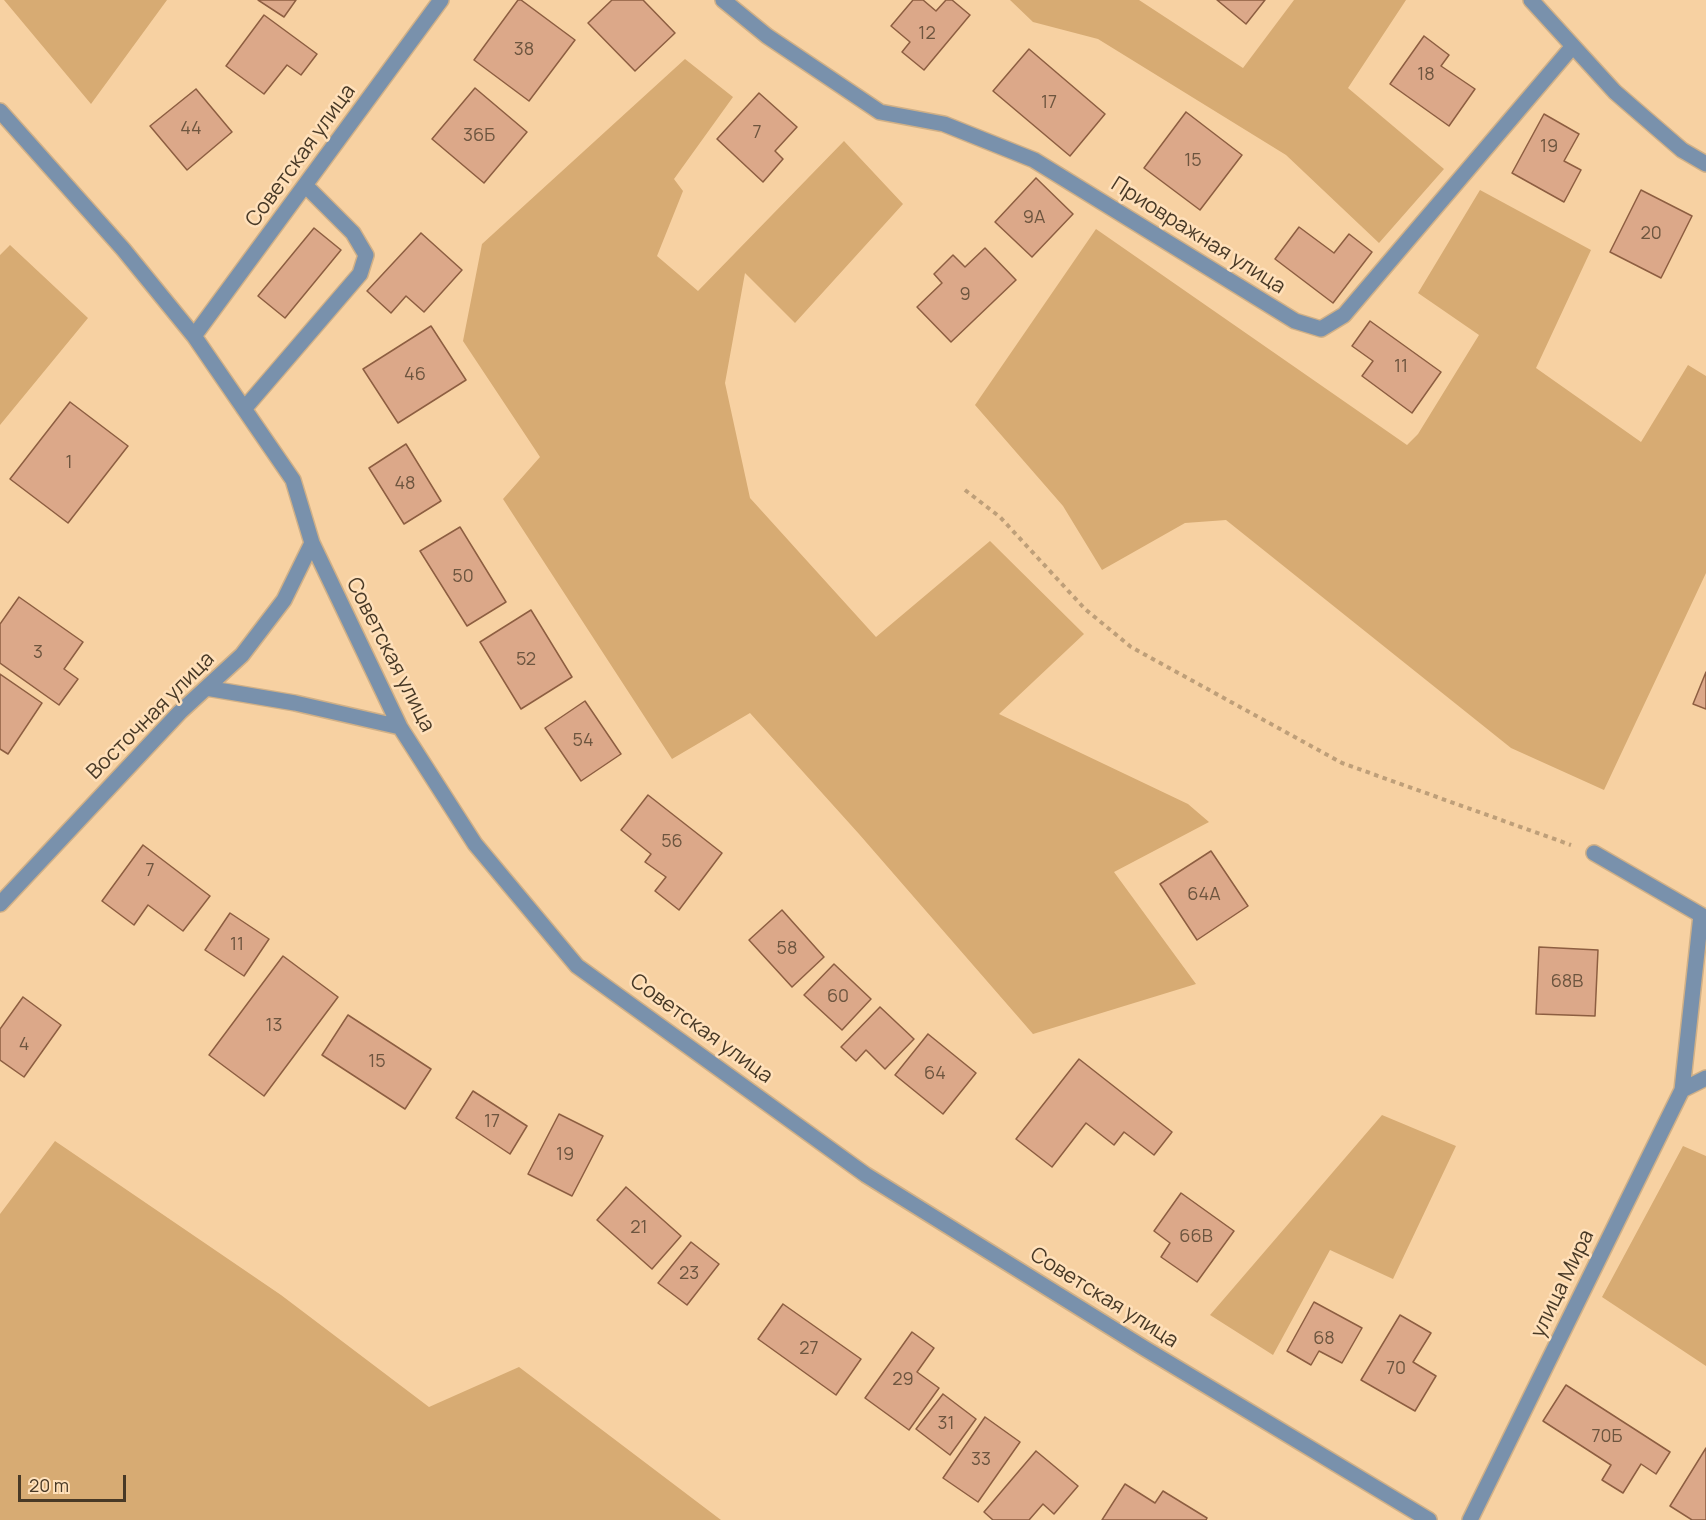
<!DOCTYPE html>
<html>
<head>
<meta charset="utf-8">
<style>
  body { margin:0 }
  #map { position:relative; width:1706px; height:1520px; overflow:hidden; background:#f7d1a2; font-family:Manrope,sans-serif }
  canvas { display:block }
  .scale { position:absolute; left:18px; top:1475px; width:108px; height:27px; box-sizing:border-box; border:3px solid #483926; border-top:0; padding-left:8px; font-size:18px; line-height:21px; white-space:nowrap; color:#483926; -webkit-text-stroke:4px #ffe0ba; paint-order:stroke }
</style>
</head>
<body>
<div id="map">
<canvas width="1706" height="1520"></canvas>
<div class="scale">20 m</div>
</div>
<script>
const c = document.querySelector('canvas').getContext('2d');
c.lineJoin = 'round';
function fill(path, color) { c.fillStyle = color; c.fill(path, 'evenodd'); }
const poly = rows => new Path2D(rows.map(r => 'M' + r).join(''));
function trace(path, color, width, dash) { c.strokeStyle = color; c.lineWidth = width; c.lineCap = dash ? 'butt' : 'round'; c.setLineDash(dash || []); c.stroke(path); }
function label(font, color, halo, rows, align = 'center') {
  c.font = font + ' Manrope,sans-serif'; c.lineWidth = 5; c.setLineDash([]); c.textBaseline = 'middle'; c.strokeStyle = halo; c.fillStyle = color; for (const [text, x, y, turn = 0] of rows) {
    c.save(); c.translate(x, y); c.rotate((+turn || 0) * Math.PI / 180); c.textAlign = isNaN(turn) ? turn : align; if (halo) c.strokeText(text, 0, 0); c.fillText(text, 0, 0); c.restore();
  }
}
fill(poly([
  [4,0,167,0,91,104],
  [1010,0,1139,0,1243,68,1294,0,1406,0,1348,88,1444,169,1379,243,1286,155,1098,39,1033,22],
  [685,59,733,97,674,179,683,191,657,256,698,291,844,141,903,204,795,323,745,273,725,383,750,498,876,637,990,541,1084,634,999,714,1188,804,1209,822,1114,872,1196,984,1033,1034,859,834,750,713,672,759,503,499,540,457,463,341,482,244],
  [1480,190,1591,250,1536,368,1641,442,1688,365,1706,376,1706,573,1604,790,1511,748,1226,520,1185,523,1102,570,1063,506,975,405,1096,229,1407,445,1418,434,1479,335,1418,293],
  [10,245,88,318,0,425,0,255],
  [1382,1115,1456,1146,1393,1279,1330,1250,1273,1355,1210,1315],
  [55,1141,281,1295,429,1407,519,1367,721,1520,0,1520,0,1214],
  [1683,1146,1706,1156,1706,1366,1602,1297]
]), '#d7ab73');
const building = poly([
  [258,0,296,0,284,17,258,0],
  [518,0,521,0,575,40,529,101,474,60,518,0],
  [612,0,643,0,675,33,635,71,588,23,612,0],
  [913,0,923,0,936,11,946,0,952,0,970,15,924,70,902,52,910,42,891,26,913,0],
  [1217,0,1265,0,1246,24,1217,0],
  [264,15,317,54,301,75,287,65,264,94,226,66,264,15],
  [1424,36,1449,55,1441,66,1475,89,1449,126,1390,84,1424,36],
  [1029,49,1105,114,1070,156,993,91,1029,49],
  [475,88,527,132,484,183,432,139,475,88],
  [196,89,232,132,187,170,150,126,196,89],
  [759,93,797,127,775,151,783,159,763,182,717,139,759,93],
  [1186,112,1242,155,1200,210,1144,168,1186,112],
  [1544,114,1579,134,1564,161,1581,170,1564,202,1512,173,1544,114],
  [1036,178,1073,214,1032,257,995,222,1036,178],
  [1641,190,1692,216,1661,278,1610,252,1641,190],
  [1299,227,1334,253,1349,234,1372,252,1333,303,1275,259,1299,227],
  [314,228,341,250,285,318,258,296,314,228],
  [421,233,462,270,424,312,406,296,391,313,367,291,421,233],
  [985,248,1016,280,951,342,917,307,942,283,934,274,953,255,965,267,985,248],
  [1370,321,1441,372,1412,413,1362,376,1373,361,1352,346,1370,321],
  [431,326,466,380,398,423,363,369,431,326],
  [70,402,128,446,68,523,10,479,70,402],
  [406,444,441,501,404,524,369,468,406,444],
  [460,527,506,602,467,626,420,551,460,527],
  [19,597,83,642,64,669,78,679,59,705,0,663,0,624,19,597],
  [531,610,572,677,521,709,480,642,531,610],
  [1706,672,1706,709,1693,704,1706,672],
  [0,674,42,703,8,754,0,749,0,674],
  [585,701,621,754,581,781,545,728,585,701],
  [648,795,722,853,679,910,655,891,666,877,645,862,651,854,621,830,648,795],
  [143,845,210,896,183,931,148,905,134,925,102,901,143,845],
  [1211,851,1248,906,1197,940,1160,884,1211,851],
  [782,910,824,957,792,987,749,940,782,910],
  [230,913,269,939,244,976,205,950,230,913],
  [1539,947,1598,950,1595,1016,1536,1014,1539,947],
  [283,956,338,997,264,1096,209,1055,283,956],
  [834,964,871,999,842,1030,804,995,834,964],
  [23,997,61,1025,24,1077,0,1060,0,1029,23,997],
  [880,1007,914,1039,885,1069,866,1050,856,1061,841,1047,880,1007],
  [348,1015,431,1069,405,1109,322,1055,348,1015],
  [928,1034,976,1073,943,1114,895,1075,928,1034],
  [1079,1059,1172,1132,1154,1155,1124,1132,1114,1145,1086,1123,1052,1167,1016,1139,1079,1059],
  [473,1091,527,1126,510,1154,456,1118,473,1091],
  [559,1114,603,1136,572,1196,528,1174,559,1114],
  [626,1187,681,1236,652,1269,597,1220,626,1187],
  [1181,1193,1234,1231,1197,1282,1161,1257,1170,1243,1154,1231,1181,1193],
  [691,1242,719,1264,687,1305,658,1283,691,1242],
  [1314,1302,1362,1328,1342,1363,1319,1351,1311,1365,1287,1351,1314,1302],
  [783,1304,861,1359,836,1395,758,1339,783,1304],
  [1400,1315,1431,1333,1413,1362,1436,1376,1415,1411,1361,1380,1400,1315],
  [912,1332,934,1348,917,1372,939,1388,909,1430,865,1398,912,1332],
  [1566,1385,1670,1452,1656,1474,1641,1464,1623,1493,1602,1480,1611,1465,1543,1421,1566,1385],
  [943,1394,976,1419,950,1455,916,1429,943,1394],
  [985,1417,1020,1442,978,1502,943,1478,985,1417],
  [1706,1448,1706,1520,1692,1520,1670,1506,1706,1448],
  [1036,1451,1078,1486,1054,1514,1043,1504,1029,1520,993,1520,984,1512,1036,1451],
  [1125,1484,1155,1503,1163,1491,1207,1518,1206,1520,1102,1520,1125,1484]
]);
fill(building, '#dca889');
trace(building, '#8d5e41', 1.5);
const minor = poly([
  [723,0,767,36,880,112,944,124,1034,160,1295,321,1321,329,1344,315,1573,46],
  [1531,0,1615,92,1682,150,1706,164],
  [0,111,123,249,194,336,293,480,312,543,400,727,475,844,577,966,866,1175,1144,1348,1429,1520],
  [194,336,441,0],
  [244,409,360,274,366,255,353,233,305,185],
  [206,688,295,703,400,727],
  [1594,853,1701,915,1682,1090],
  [0,904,180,712,242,655,284,600,312,543],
  [1470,1520,1682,1090,1706,1078]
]);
trace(minor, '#d0b087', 18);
trace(poly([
  [965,490,1000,517,1085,609,1131,647,1342,763,1571,845]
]), '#be9f79', 4, [4.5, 4.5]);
trace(minor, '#7991ac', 15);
label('18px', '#6d553f', null, [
  ["12",927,34],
  ["38",524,50],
  ["18",1426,75],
  ["17",1049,103],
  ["44",191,129],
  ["7",757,133],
  ["36Б",479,136],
  ["19",1549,147],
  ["15",1193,161],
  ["9А",1034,218],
  ["20",1651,234],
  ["9",965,295],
  ["11",1401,367],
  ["46",415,375],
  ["1",69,463],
  ["48",405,484],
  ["50",463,577],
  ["3",38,653],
  ["52",526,660],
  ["54",583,741],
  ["56",672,842],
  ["7",150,871],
  ["64А",1204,895],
  ["11",237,945],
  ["58",787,949],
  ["68В",1567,982],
  ["60",838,997],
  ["13",274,1026],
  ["4",24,1045],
  ["15",377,1062],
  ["64",935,1074],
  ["17",492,1122],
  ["19",565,1155],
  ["21",639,1228],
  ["66В",1196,1237],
  ["23",689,1274],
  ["68",1324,1339],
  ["27",809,1349],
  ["70",1396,1369],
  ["29",903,1380],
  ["31",946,1424],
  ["70Б",1607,1437],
  ["33",981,1460]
]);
label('21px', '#483926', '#ffe0ba', [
  ["Советская улица",301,156,-54],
  ["Приовражная улица",1198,236,32],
  ["Советская улица",390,655,63],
  ["Восточная улица",151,716,-45],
  ["Советская улица",701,1029,36],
  ["улица Мира",1563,1284,-64],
  ["Советская улица",1104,1298,32]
]);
</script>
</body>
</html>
